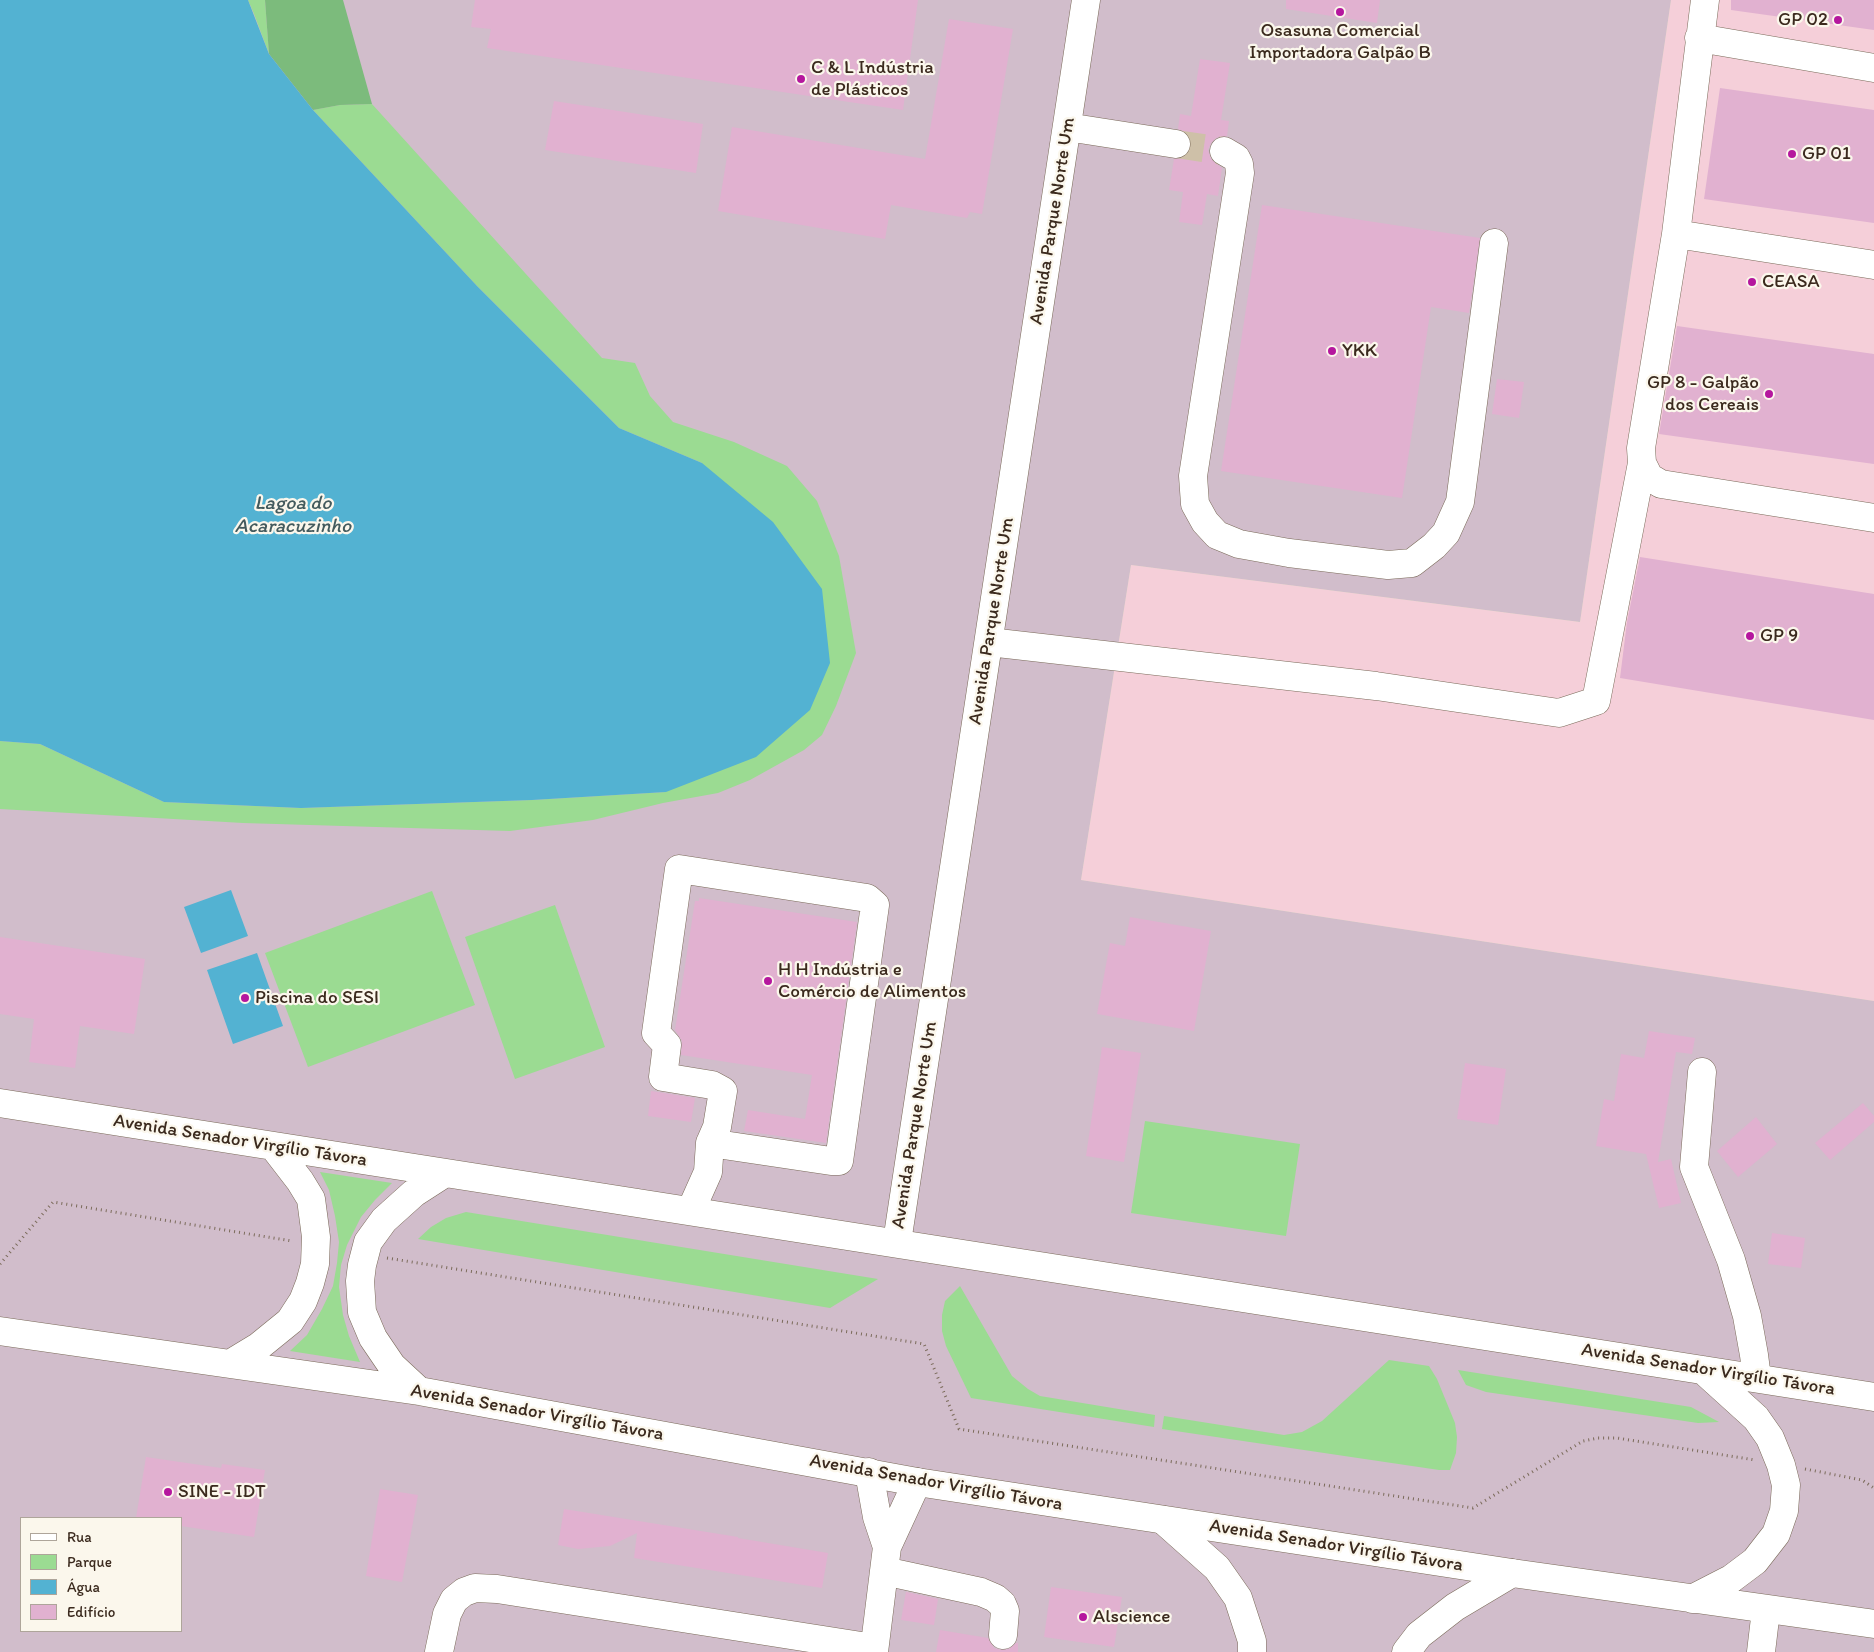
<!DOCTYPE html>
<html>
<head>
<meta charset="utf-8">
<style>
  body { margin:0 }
  #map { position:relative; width:1874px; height:1652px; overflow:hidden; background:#f3e5ca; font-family:Itim,sans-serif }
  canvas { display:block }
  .legend { position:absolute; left:20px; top:1517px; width:162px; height:115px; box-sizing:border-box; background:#fbf7ec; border:1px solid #aea59a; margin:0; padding:6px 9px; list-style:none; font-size:15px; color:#3b2a1e }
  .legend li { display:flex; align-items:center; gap:10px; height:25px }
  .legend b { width:25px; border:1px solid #aea59a }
</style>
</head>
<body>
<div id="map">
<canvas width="1874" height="1652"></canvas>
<ul class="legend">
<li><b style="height:6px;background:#fff"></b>Rua</li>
<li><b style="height:14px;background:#9bdb92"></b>Parque</li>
<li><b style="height:14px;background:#53b2d2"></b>Água</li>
<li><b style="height:14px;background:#e1b1d0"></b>Edifício</li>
</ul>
</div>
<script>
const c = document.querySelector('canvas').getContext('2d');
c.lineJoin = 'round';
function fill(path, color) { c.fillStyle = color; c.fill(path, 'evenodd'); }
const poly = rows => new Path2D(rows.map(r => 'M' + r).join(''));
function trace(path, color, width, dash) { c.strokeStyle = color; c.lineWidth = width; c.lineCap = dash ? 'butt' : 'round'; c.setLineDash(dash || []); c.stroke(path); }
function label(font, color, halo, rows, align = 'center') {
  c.font = font + ' Itim,sans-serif'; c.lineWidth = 4.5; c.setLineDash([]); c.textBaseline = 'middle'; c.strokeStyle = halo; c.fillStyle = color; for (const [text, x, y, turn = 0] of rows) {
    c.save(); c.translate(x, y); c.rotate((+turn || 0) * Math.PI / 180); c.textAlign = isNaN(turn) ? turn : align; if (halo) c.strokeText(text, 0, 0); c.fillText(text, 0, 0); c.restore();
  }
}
fill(poly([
  [1671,0,1874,0,1874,1001,1081,880,1131,565,1580,622]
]), '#f5cfd9');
fill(poly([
  [0,0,1671,0,1580,622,1131,565,1081,880,1874,1001,1874,1652,0,1652],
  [21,1518,181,1518,181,1631,21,1631]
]), '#d1bdcb');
fill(poly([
  [248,0,265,0,269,54,254,14],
  [372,104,602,358,635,363,650,396,673,422,734,442,787,466,817,501,839,556,856,653,836,706,822,735,804,750,750,780,718,793,663,803,593,820,510,831,243,823,0,809,0,741,40,744,164,802,301,808,532,800,666,792,702,463,619,428,477,286,313,110,340,105],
  [432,891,475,1005,308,1067,265,953],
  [555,905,605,1047,515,1079,465,937],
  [1145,1121,1300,1144,1286,1236,1131,1213],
  [320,1172,392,1183,375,1200,361,1217,347,1245,341,1265,339,1287,343,1315,349,1336,360,1362,290,1351,307,1335,322,1309,333,1286,337,1263,339,1242,335,1216,329,1190],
  [466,1212,878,1279,830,1308,418,1239,431,1227,446,1218],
  [960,1286,1012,1376,1028,1389,1040,1396,1155,1415,1154,1427,971,1398,946,1346,942,1331,942,1315,945,1301],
  [1389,1360,1429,1366,1437,1379,1455,1423,1457,1437,1456,1453,1450,1470,1439,1470,1162,1429,1164,1416,1284,1435,1302,1432,1322,1421],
  [1458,1370,1691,1407,1719,1422,1698,1423,1486,1392,1466,1385]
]), '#9bdb92');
fill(poly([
  [265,0,343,0,372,104,340,105,313,110,269,54]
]), '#7cbb7c');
fill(poly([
  [0,0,248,0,269,54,313,110,477,286,619,428,702,463,773,522,822,589,830,663,810,710,756,757,666,792,532,800,301,808,164,802,40,744,0,741],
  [231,890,248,936,201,953,184,907],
  [257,953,283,1026,233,1044,207,970]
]), '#53b2d2');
fill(poly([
  [475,0,918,0,903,110,487,48,491,29,471,27],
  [1286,0,1380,0,1377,23,1286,9],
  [1731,0,1874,0,1874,30,1731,10],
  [949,19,1013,29,982,214,970,212,967,218,891,205,885,239,718,211,732,127,925,159],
  [1200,59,1230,63,1221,120,1229,121,1227,136,1216,138,1211,143,1208,150,1211,159,1222,168,1218,196,1207,194,1202,225,1179,222,1183,192,1169,190,1174,159,1182,158,1188,153,1191,147,1190,138,1185,132,1178,129,1180,114,1191,116],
  [1720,88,1874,110,1874,223,1704,199],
  [554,101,703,124,696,173,545,150],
  [1262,205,1480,238,1469,313,1431,307,1402,498,1221,471],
  [1677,326,1874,354,1874,464,1659,434],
  [1497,379,1524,382,1519,418,1492,414],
  [1640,557,1874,594,1874,720,1620,678,1627,622],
  [699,898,857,922,826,1143,744,1131,748,1110,805,1119,812,1075,681,1055,682,1041,675,1030,695,901,699,901],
  [1130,917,1211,931,1194,1031,1097,1014,1110,943,1125,946],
  [0,937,145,959,134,1034,80,1026,75,1068,29,1062,34,1019,0,1014],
  [1649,1031,1695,1038,1692,1054,1676,1052,1658,1162,1671,1159,1681,1203,1659,1208,1646,1154,1596,1146,1604,1099,1614,1101,1621,1054,1644,1058],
  [1102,1047,1141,1053,1124,1162,1086,1156],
  [1465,1063,1506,1069,1498,1125,1457,1119],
  [651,1091,695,1098,691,1122,648,1116],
  [1863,1103,1874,1116,1874,1122,1830,1160,1815,1143],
  [1756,1117,1777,1144,1738,1177,1717,1151],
  [1772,1233,1805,1238,1801,1268,1768,1264],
  [146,1457,221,1468,222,1464,265,1470,254,1537,181,1526,181,1518,136,1518],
  [380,1489,418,1495,402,1582,366,1576],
  [564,1509,738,1537,738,1538,828,1553,822,1588,634,1558,637,1533,610,1546,578,1549,558,1545],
  [1051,1587,1122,1597,1114,1647,1044,1637],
  [906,1592,938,1599,934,1625,901,1620],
  [940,1630,988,1638,994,1648,1001,1650,1009,1649,1016,1643,1018,1643,1018,1652,936,1652]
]), '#e1b1d0');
trace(poly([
  [1176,144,1224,151]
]), '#cec0a8', 28, [28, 14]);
const minor = poly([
  [1705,0,1676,234,1641,448,1642,463,1649,477,1661,484,1874,518],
  [1699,38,1874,68],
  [1067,127,1176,144],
  [1224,151,1236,158,1239,164,1240,173,1193,476,1195,504,1205,522,1217,535,1239,544,1289,553,1388,565,1412,563,1434,546,1446,533,1460,502,1494,243],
  [1676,234,1874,265],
  [989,642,1376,686,1559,713,1596,701,1642,463],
  [1702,1072,1694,1167,1731,1260,1747,1316,1754,1355,1757,1378],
  [691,1210,708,1172,710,1143,717,1127,723,1091,712,1085,663,1077,667,1045,656,1033,679,869,867,898,875,905,839,1161,831,1161,710,1143],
  [897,1242,1086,0],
  [869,1472,877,1517,887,1547],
  [1163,1520,1217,1568,1238,1598,1252,1641,1252,1652],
  [884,1571,981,1592,995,1598,1002,1604,1005,1611,1003,1635],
  [439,1652,447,1614,454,1600,464,1592,475,1588,497,1589,874,1648],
  [874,1652,887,1547,917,1482],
  [1406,1652,1419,1635,1455,1607,1512,1573],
  [1761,1652,1766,1610]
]);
const major = poly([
  [0,1103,1874,1397],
  [0,1331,419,1391,917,1482,1512,1573,1874,1624],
  [230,1364,258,1347,290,1321,303,1301,310,1283,315,1264,316,1237,311,1199,300,1181,273,1146],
  [419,1391,392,1366,373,1338,362,1312,360,1281,362,1265,368,1242,384,1220,414,1193,445,1173],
  [1692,1599,1731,1579,1755,1561,1776,1534,1784,1511,1786,1485,1781,1465,1770,1438,1756,1418,1703,1370]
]);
trace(minor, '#7b6b5a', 29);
trace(major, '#7b6b5a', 29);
trace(poly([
  [387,1258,924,1344,959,1429,1473,1508,1583,1441,1598,1438,1617,1438,1755,1460],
  [0,1264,53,1202,292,1241],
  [1805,1469,1862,1480,1874,1488]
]), '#7b6b5a', 3, [1, 4]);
trace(minor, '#fff', 28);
trace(major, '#fff', 28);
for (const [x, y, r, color] of [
  [1340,12,5,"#b5179e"],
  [1838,20,5,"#b5179e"],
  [801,79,5,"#b5179e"],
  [1792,154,5,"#b5179e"],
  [1752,282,5,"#b5179e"],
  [1332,351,5,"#b5179e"],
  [1769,394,5,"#b5179e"],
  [1750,636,5,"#b5179e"],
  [768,981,5,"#b5179e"],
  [245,998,5,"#b5179e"],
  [168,1492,5,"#b5179e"],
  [1083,1617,5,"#b5179e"]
]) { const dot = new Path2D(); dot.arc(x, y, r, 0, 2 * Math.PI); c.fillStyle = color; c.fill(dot); trace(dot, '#fbf7ec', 2); }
label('19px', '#3b2a1e', '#fbf7ec', [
  ["GP 02",1828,20,"right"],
  ["Osasuna Comercial",1340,31,"center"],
  ["Importadora Galpão B",1340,53,"center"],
  ["C & L Indústria",811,68],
  ["de Plásticos",811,90],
  ["GP 01",1802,154],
  ["CEASA",1762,282],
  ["YKK",1342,351],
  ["GP 8 - Galpão",1759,383,"right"],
  ["dos Cereais",1759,405,"right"],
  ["GP 9",1760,636],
  ["H H Indústria e",778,970],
  ["Comércio de Alimentos",778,992],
  ["Piscina do SESI",255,998],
  ["SINE - IDT",178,1492],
  ["Alscience",1093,1617]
], 'left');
label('19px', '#3b2a1e', '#fbf7ec', [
  ["Avenida Parque Norte Um",1053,221,-81],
  ["Avenida Parque Norte Um",992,621,-81],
  ["Avenida Parque Norte Um",915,1125,-81],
  ["Avenida Senador Virgílio Távora",240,1141,9],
  ["Avenida Senador Virgílio Távora",1708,1370,9],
  ["Avenida Senador Virgílio Távora",537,1413,10],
  ["Avenida Senador Virgílio Távora",936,1483,10],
  ["Avenida Senador Virgílio Távora",1336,1546,9]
]);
label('italic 20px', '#435a5d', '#fbf7ec', [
  ["Lagoa do",293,504],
  ["Acaracuzinho",293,527]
]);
</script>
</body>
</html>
